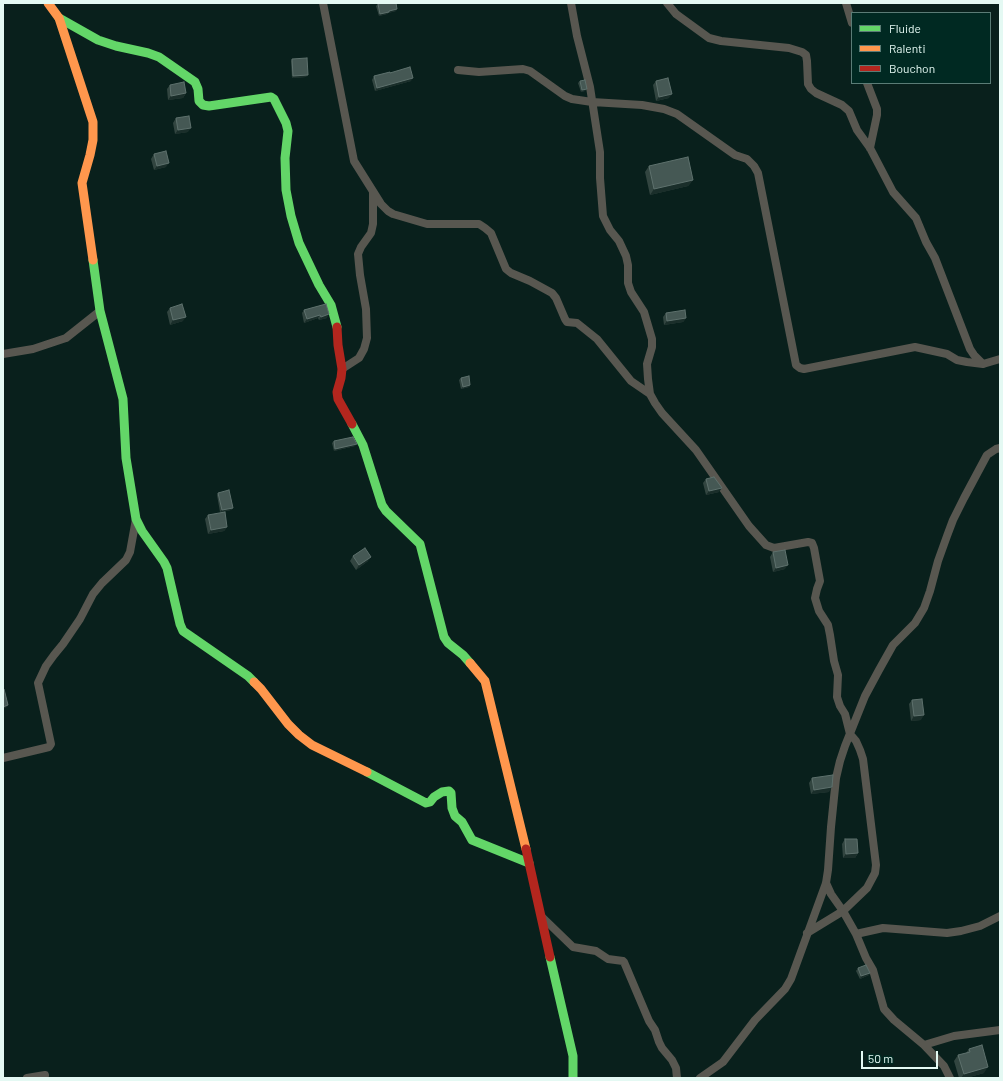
<!DOCTYPE html>
<html>
<head>
<meta charset="utf-8">
<style>
  body { margin:0 }
  #map { position:relative; width:1003px; height:1081px; overflow:hidden; background:#09201c; font-family:Barlow,sans-serif }
  canvas { display:block }
  .frame { position:absolute; inset:0; border:4px solid #e4f9f3; pointer-events:none }
  .legend { position:absolute; left:851px; top:12px; width:140px; height:72px; box-sizing:border-box; background:#002922; border:1px solid #5b7c76; margin:0; padding:5px 7px; list-style:none; font-size:12px; color:#e4f9f3 }
  .legend li { display:flex; align-items:center; gap:8px; height:20px }
  .legend b { width:20px; border:1px solid #5b7c76 }
  .scale { position:absolute; left:861px; top:1051px; width:77px; height:18px; box-sizing:border-box; border:2px solid #e4f9f3; border-top:0; padding-left:5px; font-size:12px; line-height:14px; white-space:nowrap; color:#e4f9f3; -webkit-text-stroke:3px #002922; paint-order:stroke }
</style>
</head>
<body>
<div id="map">
<canvas width="1003" height="1081"></canvas>
<div class="frame"></div>
<ul class="legend">
<li><b style="height:5px;background:#63d668"></b>Fluide</li>
<li><b style="height:5px;background:#ff974d"></b>Ralenti</li>
<li><b style="height:5px;background:#b3261e"></b>Bouchon</li>
</ul>
<div class="scale">50 m</div>
</div>
<script>
const c = document.querySelector('canvas').getContext('2d');
c.lineJoin = 'round';
const poly = rows => new Path2D(rows.map(r => 'M' + r).join(''));
function trace(path, color, width, dash) { c.strokeStyle = color; c.lineWidth = width; c.lineCap = dash ? 'butt' : 'round'; c.setLineDash(dash || []); c.stroke(path); }
function fill(path, color) { c.fillStyle = color; c.fill(path, 'evenodd'); }
trace(poly([
  [323,3,354,161,381,204,388,211,393,214,427,224,479,224,485,228,491,233,506,269,511,273,530,281,552,293,556,298,565,319,567,322,577,323,597,339,631,381,650,394],
  [571,3,577,36,590,87,600,152,600,178,603,216,610,230,619,241,626,256,628,265,628,283,631,292,644,312,652,339,652,347,647,364,648,379,650,394,655,403,662,413,696,450,749,526,766,545,774,548,808,542,812,543,814,548,820,581,817,589,815,598,819,611,828,625,830,635,834,661,838,675,837,697,840,706,845,714,850,734,856,741,860,750,863,759,876,865,875,873,867,888,843,911,831,894,826,883],
  [667,3,676,14,709,38,721,41,789,48,802,52,806,55,807,61,808,84,811,89,816,93,842,105,849,111,857,130,870,148,893,192,916,218,926,242,935,258,970,349,974,355,983,364,1000,359],
  [846,3,852,23],
  [458,70,479,72,523,69,530,71,565,96,572,99,592,102,642,105,664,109,677,114,735,155,747,159,754,166,758,173,796,365,800,368,804,369,915,347,947,354,957,360,967,362,983,364],
  [867,83,877,109,877,115,870,148],
  [3,354,33,349,66,338,100,311],
  [342,369,359,358,364,349,367,338,366,309,360,275,358,254,361,247,371,233,373,224,373,192],
  [3,758,45,748,49,747,51,744,38,683,46,666,54,655,63,644,80,619,93,594,102,583,126,560,130,552,136,519],
  [542,917,573,947,596,951,608,959,623,961,624,962,649,1021,655,1030,659,1042,662,1048,672,1060,676,1068,677,1078],
  [807,933,843,911,856,934,866,958,873,970,884,1009,894,1020,924,1045,954,1036,1000,1030],
  [856,934,883,928,947,933,961,931,980,926,1000,916],
  [924,1045,944,1066,950,1078],
  [27,1078,45,1075],
  [700,1078,723,1062,755,1020,785,989,791,979,826,883,828,870,831,827,836,778,840,761,845,746,865,696,879,670,893,645,915,623,924,608,930,591,938,561,947,536,953,520,964,498,987,455,996,449,1000,448]
]), '#585750', 8);
trace(poly([
  [59,18,98,40,116,46,148,53,159,57,195,82,198,89,199,101,203,105,209,106,271,97,274,99,286,123,288,131,285,158,286,190,291,216,299,243,319,285,331,305,337,327],
  [93,260,100,311,123,399,126,458,136,519,142,531,164,562,167,568,180,624,183,631,248,676,254,682],
  [352,424,363,445,382,505,386,511,420,544,444,637,448,643,463,655,470,663],
  [367,772,426,803,430,802,434,797,442,792,449,791,451,793,452,808,455,816,462,822,472,840,529,863],
  [550,957,573,1056,573,1078]
]), '#63d668', 9);
trace(poly([
  [48,3,59,18,93,122,93,140,90,155,82,183,93,260],
  [470,663,485,681,526,849],
  [254,682,261,689,288,724,299,735,312,745,367,772]
]), '#ff974d', 9);
trace(poly([
  [337,327,338,345,342,369,341,378,337,392,338,399,352,424],
  [526,849,550,957]
]), '#b3261e', 9);
fill(poly([
  [378,4,396,11,388,13,387,14,379,16,376,6],
  [292,59,306,77,292,78,291,61],
  [390,73,411,81,375,91,372,80,374,76],
  [580,81,585,91,581,92,578,83],
  [656,81,669,98,656,101,653,85],
  [170,85,186,93,183,98,168,100,167,89],
  [176,118,188,132,175,134,173,123],
  [154,154,166,167,154,170,151,159],
  [649,166,693,180,688,186,650,195,645,172],
  [326,304,327,318,319,320,318,318,304,323,302,313,304,310],
  [170,308,183,321,170,325,167,312],
  [666,313,686,318,683,322,664,325,663,317],
  [461,378,470,385,469,387,461,389,459,380],
  [334,441,355,446,334,451,332,443],
  [706,479,719,492,706,495,703,483],
  [218,493,233,508,231,510,220,512,217,495],
  [208,515,227,527,224,531,208,534,205,519],
  [773,552,785,569,773,572,770,557],
  [353,556,368,561,356,570,350,561],
  [912,700,921,720,911,721,909,704],
  [812,778,829,792,811,794,809,783],
  [845,839,858,853,855,858,843,858,842,844],
  [858,968,870,973,869,975,860,979,856,971],
  [969,1049,984,1073,966,1078,959,1078,954,1061,958,1055,966,1053]
]), '#324540');
fill(poly([
  [397,9,396,11,388,13,387,14,379,16,380,14,389,11],
  [308,75,306,77,292,78,293,76],
  [413,78,411,81,375,91,377,88],
  [587,89,585,91,581,92,582,90],
  [186,93,183,98,168,100,171,96],
  [672,94,669,98,656,101,659,97],
  [191,128,188,132,175,134,178,130],
  [169,163,166,167,154,170,157,166],
  [693,180,688,186,650,195,654,189],
  [329,314,327,318,319,320,321,317],
  [320,315,318,318,304,323,307,319],
  [186,317,183,321,170,325,173,320],
  [686,318,683,322,664,325,667,321],
  [470,385,469,387,461,389,463,387],
  [357,444,355,446,334,451,335,449],
  [722,488,719,492,706,495,709,491],
  [233,508,231,510,220,512,222,510],
  [227,527,224,531,208,534,211,530],
  [371,557,368,561,356,570,359,565],
  [788,565,785,569,773,572,776,568],
  [8,705,7,707,3,709,3,707],
  [924,715,921,720,911,721,914,716],
  [832,787,829,792,811,794,814,790],
  [858,853,855,858,843,858,846,854],
  [870,973,869,975,860,979,861,976],
  [988,1067,984,1073,966,1078,961,1078,964,1074]
]), '#1a2e2a');
const building = poly([
  [382,3,396,3,397,9,389,11,389,12,380,14,378,4,382,3],
  [307,58,308,75,293,76,292,59,307,58],
  [410,67,413,78,377,88,374,76,390,72,390,73,410,67],
  [668,78,672,94,659,97,656,81,668,78],
  [585,80,587,89,582,90,580,81,585,80],
  [184,82,186,93,171,96,170,85,184,82],
  [189,116,191,128,178,130,176,118,189,116],
  [166,151,169,163,157,166,154,154,166,151],
  [688,157,693,180,654,189,649,166,688,157],
  [182,304,186,317,173,320,170,308,182,304],
  [326,304,329,314,321,317,320,315,307,319,304,310,326,304],
  [685,310,686,318,667,321,666,313,685,310],
  [469,376,470,385,463,387,461,378,469,376],
  [353,437,357,444,335,449,334,441,353,437],
  [714,477,722,488,709,491,706,479,714,477],
  [229,490,233,508,222,510,218,493,229,490],
  [225,512,227,527,211,530,208,515,225,512],
  [365,548,371,557,359,565,353,556,365,548],
  [785,550,788,565,776,568,773,552,785,550],
  [3,689,4,689,8,705,3,707,3,689],
  [922,699,924,715,914,716,912,700,922,699],
  [833,775,832,787,814,790,812,778,833,775],
  [845,839,857,839,858,853,846,854,845,839],
  [866,965,870,973,861,976,858,968,866,965],
  [982,1045,988,1067,964,1074,958,1055,970,1052,969,1049,982,1045]
]);
fill(building, '#455854');
trace(building, '#5e716d', 1);
</script>
</body>
</html>
